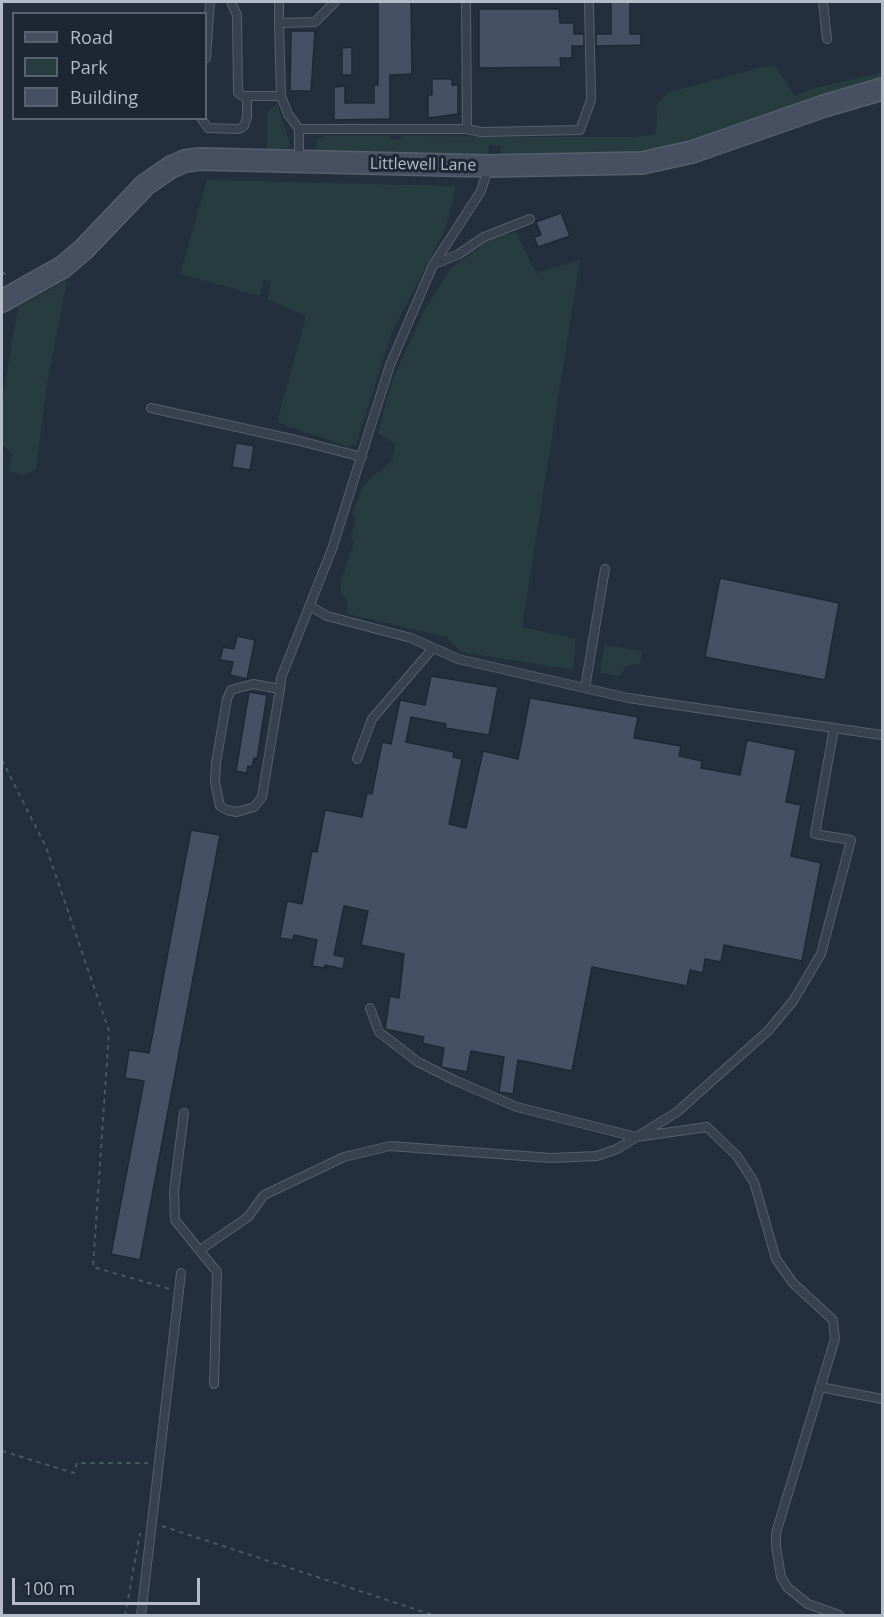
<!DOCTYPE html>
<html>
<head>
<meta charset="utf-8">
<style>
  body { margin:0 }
  #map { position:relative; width:884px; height:1617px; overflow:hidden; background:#242f3e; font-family:"Open Sans",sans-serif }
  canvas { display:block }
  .frame { position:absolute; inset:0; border:3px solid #b4bcc9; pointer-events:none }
  .legend { position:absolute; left:12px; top:12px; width:195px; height:108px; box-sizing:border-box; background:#1d2633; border:2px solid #59626f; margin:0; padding:8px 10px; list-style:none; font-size:18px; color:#b4bcc9 }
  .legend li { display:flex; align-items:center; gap:12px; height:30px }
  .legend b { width:30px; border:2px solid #59626f }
  .scale { position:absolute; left:12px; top:1578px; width:188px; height:27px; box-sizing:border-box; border:3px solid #b4bcc9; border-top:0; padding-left:8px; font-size:18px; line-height:21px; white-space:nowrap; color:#b4bcc9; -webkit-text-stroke:4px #1d2633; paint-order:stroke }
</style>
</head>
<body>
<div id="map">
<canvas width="884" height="1617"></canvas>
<div class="frame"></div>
<ul class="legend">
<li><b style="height:8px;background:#465061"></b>Road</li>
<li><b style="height:16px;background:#263c3f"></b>Park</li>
<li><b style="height:16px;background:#455162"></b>Building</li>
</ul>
<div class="scale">100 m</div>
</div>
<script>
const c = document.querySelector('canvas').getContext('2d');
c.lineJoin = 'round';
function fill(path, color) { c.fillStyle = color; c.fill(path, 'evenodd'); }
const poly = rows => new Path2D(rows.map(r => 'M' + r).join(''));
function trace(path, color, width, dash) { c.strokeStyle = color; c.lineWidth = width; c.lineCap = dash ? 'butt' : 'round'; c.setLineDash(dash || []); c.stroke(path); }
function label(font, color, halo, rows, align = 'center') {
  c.font = font + ' "Open Sans",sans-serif'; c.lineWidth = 6; c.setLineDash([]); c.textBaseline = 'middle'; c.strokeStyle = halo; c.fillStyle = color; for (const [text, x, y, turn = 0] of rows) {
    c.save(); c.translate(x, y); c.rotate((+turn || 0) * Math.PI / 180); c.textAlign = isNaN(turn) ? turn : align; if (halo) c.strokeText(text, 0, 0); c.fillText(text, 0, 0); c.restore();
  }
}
fill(poly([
  [775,66,795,96,812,89,882,72,882,79,815,97,699,140,653,152,500,158,501,146,489,145,488,157,322,152,316,147,317,139,325,136,389,136,390,139,400,140,401,136,633,137,656,134,657,104,667,93,762,67],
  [277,104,290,144,286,151,267,152,267,112],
  [207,180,456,186,446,228,392,332,356,444,348,447,277,422,306,316,268,300,271,282,264,280,260,296,180,274],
  [516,232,536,273,580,260,522,627,576,639,573,670,461,652,446,637,347,614,348,601,341,593,341,582,354,542,351,536,356,518,352,516,363,485,392,461,395,444,378,433,392,381,425,309,451,268,491,239],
  [67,280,47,385,36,468,25,476,8,470,12,454,2,444,2,400,18,307],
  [604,645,642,651,640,665,633,664,625,667,620,676,600,673]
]), '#263c3f');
const building = poly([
  [378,2,411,2,412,74,390,75,390,119,334,120,334,87,345,86,345,103,374,103,374,85,378,85,378,2],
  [611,2,630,2,630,34,641,34,641,45,596,46,596,34,611,34,611,2],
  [479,9,559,9,560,23,574,23,574,34,584,34,584,46,572,46,572,58,560,58,561,67,479,68,479,9],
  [291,31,315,31,311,91,290,91,291,31],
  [352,47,352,75,342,75,342,48,352,47],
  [432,79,452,79,452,85,458,85,458,114,428,118,428,95,432,95,432,79],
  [561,213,570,236,538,247,534,237,541,235,536,222,561,213],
  [236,443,254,446,250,470,232,467,236,443],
  [720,578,839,603,825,680,705,657,720,578],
  [237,636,255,640,247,679,230,675,233,662,220,660,223,647,234,649,237,636],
  [431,676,498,687,489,735,445,728,446,724,411,717,406,742,454,752,453,757,462,759,449,824,466,828,483,751,518,759,530,698,638,717,634,738,681,746,679,756,702,761,701,768,740,775,747,740,796,750,786,802,801,805,791,856,821,863,802,961,724,945,721,962,705,959,703,973,690,970,687,986,592,967,572,1071,518,1060,513,1094,499,1092,504,1057,471,1051,467,1072,441,1067,444,1048,422,1043,424,1037,385,1029,390,996,399,998,404,954,361,945,368,911,344,906,334,955,345,957,343,969,325,965,324,968,312,966,317,940,294,935,293,940,280,938,287,901,302,904,312,851,317,852,325,810,362,817,367,793,372,794,382,742,391,744,400,700,425,705,431,676],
  [249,692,267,695,257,759,254,758,252,767,248,766,247,773,236,771,249,692],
  [191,830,220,835,140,1260,111,1254,144,1081,125,1078,129,1050,149,1053,191,830]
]);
fill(building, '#455162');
trace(building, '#1f2835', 1.5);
const lane = poly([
  [231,2,237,15,238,93,243,96,281,96],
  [279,2,279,23],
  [823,2,827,39],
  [206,58,210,2],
  [201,118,208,128,239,129,244,126,247,117,247,96],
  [299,129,288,114,281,96,279,23,315,22,335,2],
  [467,129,481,132,580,130,591,100,589,2],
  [299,159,299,129,467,129,466,2],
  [435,264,459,254,484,237,530,219],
  [151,408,296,440,362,457],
  [310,606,327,616,411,638,458,659,628,698,882,735],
  [585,688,605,569],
  [280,689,253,684,231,690,227,699,216,763,215,782,220,806,227,810,237,812,254,807,262,797,280,689,281,678,332,549,390,365,433,265,481,191,488,169],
  [357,759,372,719,433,648],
  [370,1008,379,1032,418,1062,454,1080,517,1107,636,1137,707,1127,737,1156,754,1182,776,1259,793,1283,833,1320,835,1339,776,1533,776,1546,781,1577,788,1588,808,1604,839,1615],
  [184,1113,174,1191,175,1220,217,1272,214,1384],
  [200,1250,248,1217,264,1195,344,1157,390,1146,551,1158,597,1156,617,1149,677,1112,768,1031,793,1001,821,954,851,840,815,834,834,728],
  [820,1387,882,1399],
  [141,1616,181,1273]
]);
const secondary = poly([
  [2,301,63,267,84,249,145,185,171,167,185,161,200,159,489,166,642,163,692,152,824,106,882,89]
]);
trace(lane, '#565f6c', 10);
trace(secondary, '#565f6c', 24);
trace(poly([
  [2,272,9,277],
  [2,760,46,847,109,1031,93,1267,170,1289],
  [2,1451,74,1473,77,1463,148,1463],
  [162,1526,436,1616],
  [125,1616,140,1533]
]), '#44595c', 2, [4.5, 4.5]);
trace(lane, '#38414e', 8);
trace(secondary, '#465061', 21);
label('16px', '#b4bcc9', '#1d2633', [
  ["Littlewell Lane",423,165,1]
]);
</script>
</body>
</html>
